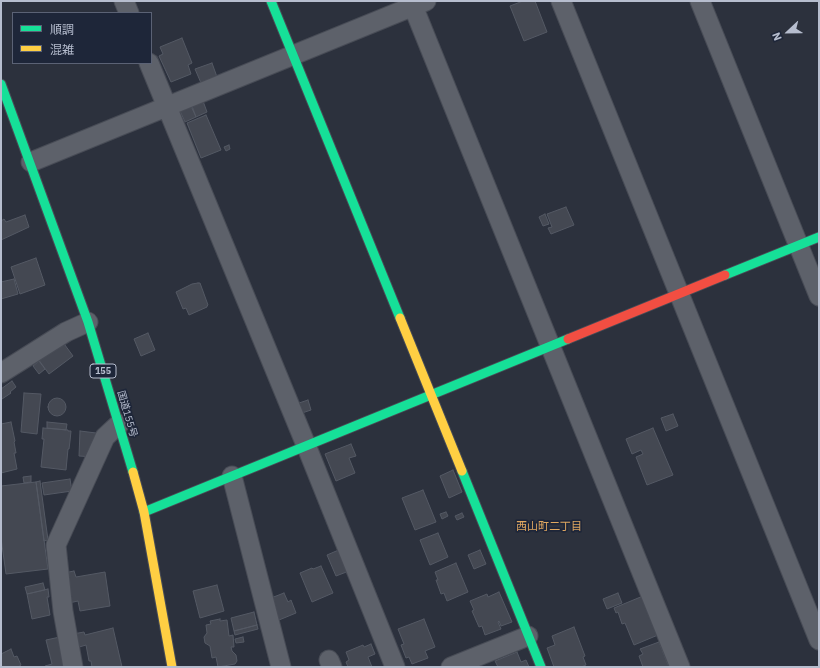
<!DOCTYPE html>
<html>
<head>
<meta charset="utf-8">
<style>
  body { margin:0 }
  #map { position:relative; width:820px; height:668px; overflow:hidden; background:#2c313d; font-family:"IBM Plex Sans","Noto Sans JP",sans-serif }
  canvas { display:block }
  .frame { position:absolute; inset:0; border:2px solid #b6bdce; pointer-events:none }
  .legend { position:absolute; left:12px; top:12px; width:140px; height:52px; box-sizing:border-box; background:#1e2639; border:1px solid #5b6275; margin:0; padding:5px 7px; list-style:none; font-size:12px; color:#b6bdce }
  .legend li { display:flex; align-items:center; gap:8px; height:20px }
  .legend b { width:20px; border:1px solid #5b6275 }
  .north { position:absolute; left:768px; top:12px; width:40px; height:40px; -webkit-text-stroke:3px #1e2639; paint-order:stroke; rotate:248deg; font-size:11px; font-weight:700; line-height:16px; text-align:center; color:#b6bdce }
  .north::after { content:''; display:block; margin:auto; width:14px; height:18px; background:#b6bdce; clip-path:polygon(50% 0,100% 100%,50% 72%,0 100%) }
</style>
</head>
<body>
<div id="map">
<canvas width="820" height="668"></canvas>
<div class="frame"></div>
<ul class="legend">
<li><b style="height:5px;background:#16e098"></b>順調</li>
<li><b style="height:5px;background:#ffcf43"></b>混雑</li>
</ul>
<div class="north">N</div>
</div>
<script>
const c = document.querySelector('canvas').getContext('2d');
c.lineJoin = 'round';
function fill(path, color) { c.fillStyle = color; c.fill(path, 'evenodd'); }
const poly = rows => new Path2D(rows.map(r => 'M' + r).join(''));
function trace(path, color, width, dash) { c.strokeStyle = color; c.lineWidth = width; c.lineCap = dash ? 'butt' : 'round'; c.setLineDash(dash || []); c.stroke(path); }
function label(font, color, halo, rows, align = 'center') {
  c.font = font + ' "IBM Plex Sans","Noto Sans JP",sans-serif'; c.lineWidth = 3.5; c.setLineDash([]); c.textBaseline = 'middle'; c.strokeStyle = halo; c.fillStyle = color; for (const [text, x, y, turn = 0] of rows) {
    c.save(); c.translate(x, y); c.rotate((+turn || 0) * Math.PI / 180); c.textAlign = isNaN(turn) ? turn : align; if (halo) c.strokeText(text, 0, 0); c.fillText(text, 0, 0); c.restore();
  }
}
const building = poly([
  [523,1,535,1,547,32,524,41,510,6,523,1],
  [182,38,192,63,188,65,191,74,171,82,159,56,163,54,160,47,182,38],
  [212,63,217,77,201,83,195,69,212,63],
  [203,101,207,112,196,117,192,106,203,101],
  [191,106,196,117,185,122,180,111,191,106],
  [206,115,221,150,201,158,187,123,206,115],
  [229,145,230,149,226,151,224,147,229,145],
  [566,207,574,225,551,234,548,228,552,227,547,214,566,207],
  [545,214,549,224,543,226,539,217,545,214],
  [25,215,29,227,1,240,1,221,4,219,6,222,25,215],
  [36,258,45,285,20,294,11,267,36,258],
  [14,279,18,294,1,299,1,282,14,279],
  [198,283,200,283,208,305,207,306,207,307,189,315,186,308,183,309,176,292,192,284,198,283],
  [148,333,155,350,141,356,134,339,148,333],
  [62,341,73,356,49,374,38,359,62,341],
  [39,361,45,369,39,374,33,366,39,361],
  [12,381,16,387,10,392,11,393,2,399,1,397,1,389,12,381],
  [24,393,41,394,37,434,21,432,24,393],
  '48 407a9 9 0 1 1 18 0a9 9 0 1 1-18 0Z',
  [308,400,311,410,302,413,299,403,308,400],
  [673,414,678,426,666,431,661,418,673,414],
  [11,422,15,441,14,442,16,453,14,453,17,469,1,473,1,424,11,422],
  [47,422,67,424,66,430,47,428,47,422],
  [43,428,68,430,68,431,71,431,70,441,69,449,68,449,66,470,41,467,44,439,42,439,43,428],
  [653,428,673,475,647,485,636,457,643,454,641,450,632,454,626,439,653,428],
  [80,431,96,433,95,457,79,456,80,431],
  [351,444,356,456,349,458,355,473,336,481,325,454,351,444],
  [453,470,462,492,449,498,440,476,453,470],
  [31,476,31,482,24,483,23,477,31,476],
  [70,479,72,491,44,495,42,483,70,479],
  [40,481,48,540,44,541,36,482,40,481],
  [36,482,48,569,6,574,1,538,1,486,36,482],
  [423,490,436,522,415,530,402,498,423,490],
  [446,512,448,516,442,519,440,514,446,512],
  [462,513,464,517,457,520,455,516,462,513],
  [438,533,448,557,430,565,420,540,438,533],
  [341,549,349,571,336,576,327,555,341,549],
  [480,550,486,564,474,569,468,555,480,550],
  [456,563,468,592,447,601,444,593,441,594,436,580,438,580,435,572,456,563],
  [321,566,333,593,312,602,300,573,312,568,313,569,321,566],
  [74,571,76,577,105,572,110,606,80,611,78,601,69,603,64,573,74,571],
  [43,583,45,590,27,594,25,587,43,583],
  [217,585,224,611,200,618,193,591,217,585],
  [48,589,49,597,47,597,50,615,32,619,27,594,48,589],
  [499,592,512,622,501,626,499,621,498,622,501,629,485,635,482,626,479,627,472,611,474,610,470,601,487,594,488,597,499,592],
  [284,593,288,602,291,600,296,613,279,620,271,598,284,593],
  [618,593,622,603,607,609,603,599,618,593],
  [643,596,658,635,634,645,625,623,622,624,618,612,616,613,614,608,643,596],
  [254,612,257,625,234,631,231,618,254,612],
  [220,619,220,621,227,620,229,636,233,635,234,647,231,647,232,651,236,655,237,661,235,664,218,667,216,657,212,658,210,646,205,643,204,637,207,633,206,625,211,624,210,621,220,619],
  [424,619,435,647,425,651,428,658,412,664,409,657,406,658,401,645,404,644,398,629,424,619],
  [257,625,258,629,235,635,234,631,257,625],
  [574,627,585,656,583,657,586,665,581,667,554,667,547,648,555,645,552,636,574,627],
  [113,628,122,667,92,667,91,661,89,661,86,645,76,648,73,634,84,632,85,635,113,628],
  [60,637,68,667,46,667,45,666,52,664,46,640,60,637],
  [243,637,244,642,236,643,235,639,243,637],
  [659,642,669,667,643,667,639,656,643,654,640,649,659,642],
  [371,644,375,654,368,657,372,667,348,667,346,662,349,660,346,652,363,645,364,647,371,644],
  [11,649,14,657,17,656,21,665,18,667,1,667,1,654,11,649],
  [517,652,521,662,526,660,529,667,498,667,495,661,517,652]
]);
fill(building, '#444852');
trace(building, '#545964', 1);
const street = poly([
  [124,1,129,13],
  [411,1,680,667],
  [561,1,819,640],
  [700,1,819,296],
  [149,63,306,445,395,667],
  [31,162,426,1],
  [1,373,66,332,88,322],
  [232,476,281,667],
  [329,660,332,667],
  [73,667,63,611,56,545,105,437,119,424],
  [451,667,528,636]
]);
const fast = poly([
  [271,1,400,318],
  [1,84,88,322,133,472],
  [725,275,819,237],
  [462,471,541,667],
  [144,512,568,339]
]);
const slow = poly([
  [400,318,462,471],
  [133,472,144,512,172,667]
]);
const jam = poly([
  [568,339,725,275]
]);
trace(street, '#484c56', 21);
trace(fast, '#484c56', 11);
trace(slow, '#484c56', 11);
trace(jam, '#484c56', 11);
trace(street, '#5d616a', 19);
trace(fast, '#16e098', 9);
trace(slow, '#ffcf43', 9);
trace(jam, '#f24e42', 9);
for (const [x, y, w] of [
  [103,371,26]
]) { const box = new Path2D(); box.roundRect(x - w / 2, y - 7, w, 14, 3); c.fillStyle = '#1e2639'; c.fill(box); trace(box, '#b6bdce', 1); }
label('bold 9px', '#b6bdce', null, [
  ["155",103,371]
]);
label('10px', '#b6bdce', '#1e2639', [
  ["国道155号",127,414,74]
]);
label('11px', '#dfa760', '#1e2639', [
  ["西山町二丁目",549,527]
]);
</script>
</body>
</html>
